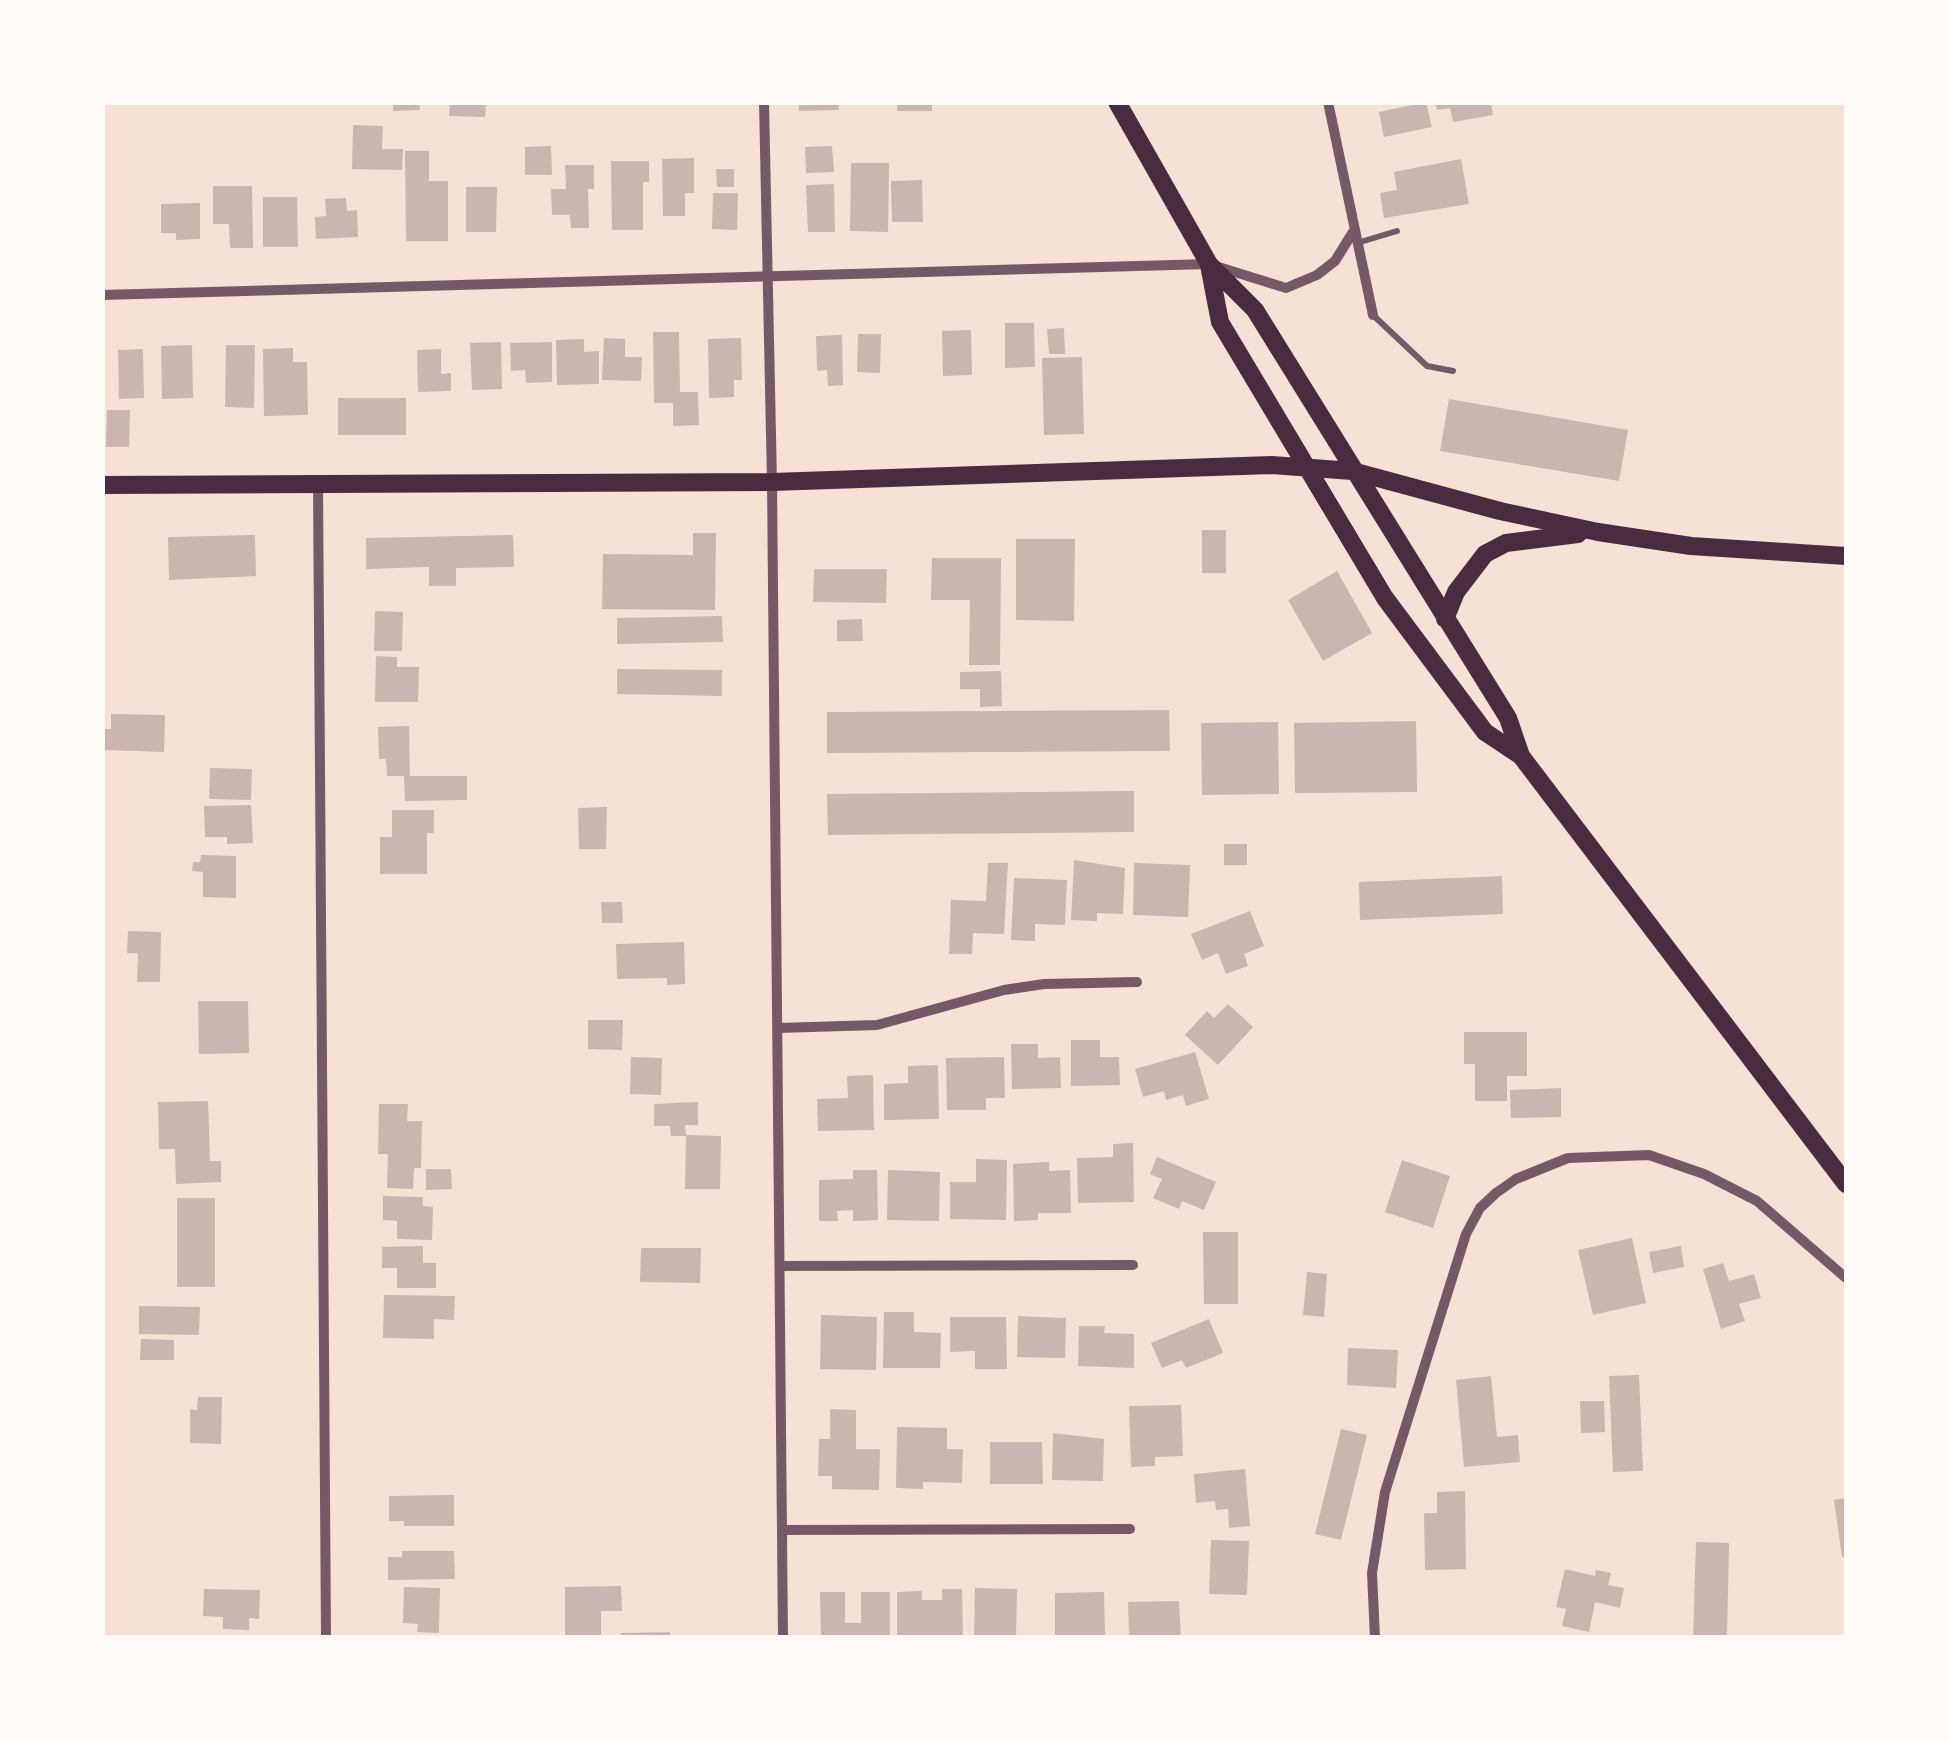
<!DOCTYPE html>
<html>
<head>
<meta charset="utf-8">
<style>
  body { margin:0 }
  #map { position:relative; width:1949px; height:1740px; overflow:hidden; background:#f7e1d7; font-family:Overpass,sans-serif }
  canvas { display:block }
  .frame { position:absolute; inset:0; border:105px solid #fffaf5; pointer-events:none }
</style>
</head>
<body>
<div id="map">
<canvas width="1949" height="1740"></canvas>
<div class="frame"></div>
</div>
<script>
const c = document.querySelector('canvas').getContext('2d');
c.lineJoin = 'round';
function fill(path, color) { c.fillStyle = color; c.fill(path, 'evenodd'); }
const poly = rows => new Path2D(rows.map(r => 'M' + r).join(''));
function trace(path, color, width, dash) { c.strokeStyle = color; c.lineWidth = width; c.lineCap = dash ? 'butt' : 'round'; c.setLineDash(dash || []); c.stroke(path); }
fill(poly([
  [393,102,419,102,420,110,393,111],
  [450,102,486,102,485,117,449,116],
  [799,102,838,102,839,110,799,111],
  [897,102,932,102,932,111,897,111],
  [1426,102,1432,127,1384,137,1379,112],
  [1435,102,1491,102,1493,115,1453,122,1450,108,1437,110],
  [353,125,383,126,382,149,403,149,402,170,352,169],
  [551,146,552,175,525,175,525,147],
  [832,146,834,172,806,173,805,147],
  [405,151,429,151,429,181,448,181,448,241,406,241],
  [694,158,694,193,685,193,685,216,663,216,662,159],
  [1461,159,1469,204,1384,218,1380,193,1397,190,1394,172],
  [611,161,649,161,649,182,643,182,643,230,612,230],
  [851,163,889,163,888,232,850,231],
  [565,165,594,165,594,189,588,189,589,228,571,228,570,215,552,215,551,189,566,189],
  [716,169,734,169,734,187,717,187],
  [922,180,923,222,892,222,891,181],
  [834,184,835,232,808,232,806,185],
  [213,186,252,186,253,248,230,248,229,224,213,224],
  [466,187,497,187,496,232,466,232],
  [713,193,738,193,737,230,712,229],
  [263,197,297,197,298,247,263,247],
  [346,198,347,211,357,210,358,237,316,239,315,217,326,216,325,199],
  [200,203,200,239,176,240,176,233,161,233,161,204],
  [1005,323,1034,323,1035,367,1005,368],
  [1064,328,1065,354,1049,354,1047,329],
  [971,330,972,375,943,376,942,331],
  [653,332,679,332,680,392,698,392,699,425,673,426,673,403,654,403],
  [858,334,881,334,880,373,857,372],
  [842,335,843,385,828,386,827,370,817,371,816,336],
  [604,338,625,339,625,357,642,357,641,381,602,380],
  [741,338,742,380,734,380,734,397,709,398,708,339],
  [584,339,584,352,599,351,599,384,557,385,556,340],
  [501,342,502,389,472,390,470,343],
  [552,342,552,382,526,383,525,370,511,371,510,343],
  [192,345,193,398,162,399,161,346],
  [226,345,255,345,254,408,225,407],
  [293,348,293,362,307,362,308,415,264,416,263,349],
  [143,349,144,398,119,399,118,350],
  [441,349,441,374,451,373,451,391,418,392,417,350],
  [1082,357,1084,434,1044,435,1042,358],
  [338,398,406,398,406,435,338,435],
  [1449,399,1628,430,1619,481,1440,451],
  [107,410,130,410,129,447,106,447],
  [1202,530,1226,530,1226,573,1202,573],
  [693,533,716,533,715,610,602,609,603,554,693,555],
  [255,535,256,576,169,580,168,537],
  [513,535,514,567,456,568,456,586,429,586,429,567,366,569,366,538],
  [1016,539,1075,539,1074,621,1016,620],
  [932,558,1001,558,1000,665,969,665,970,600,931,600],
  [814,569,887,569,886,603,813,602],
  [1337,571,1372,633,1323,661,1288,600],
  [375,611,403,612,402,651,374,651],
  [722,616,723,642,617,644,617,618],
  [862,619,863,641,837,641,837,620],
  [376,656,397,657,397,667,419,667,418,702,375,702],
  [617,669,722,670,722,696,617,694],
  [1001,671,1002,706,980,707,980,689,960,689,960,672],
  [1169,710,1170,751,827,753,827,712],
  [111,714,165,715,164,752,102,750,103,729,111,729],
  [1416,721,1417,792,1295,793,1294,723],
  [1278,722,1279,794,1202,795,1201,723],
  [409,726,410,776,467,776,467,800,405,801,404,776,387,776,386,759,379,759,378,727],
  [210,768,252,769,251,800,209,799],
  [1134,791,1134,832,828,835,827,794],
  [251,805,253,843,227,844,227,837,205,837,204,806],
  [607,807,606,849,579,849,578,808],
  [392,810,434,810,434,833,427,833,427,874,380,874,380,837,392,837],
  [1224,844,1247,844,1247,865,1224,865],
  [201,855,236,856,236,898,203,897,203,872,192,871,193,862,200,862],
  [1074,860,1125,868,1123,914,1097,913,1097,921,1071,920],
  [988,863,1008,863,1004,934,973,933,972,954,949,954,951,900,986,901],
  [1134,863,1190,865,1188,917,1133,915],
  [1502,876,1503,914,1360,920,1359,882],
  [1014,878,1067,880,1065,925,1035,924,1035,941,1011,940],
  [601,902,622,902,623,923,602,923],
  [1250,911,1264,946,1244,954,1248,966,1226,974,1218,953,1202,960,1191,934],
  [128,931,161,932,160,982,137,982,138,953,127,953],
  [684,942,685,984,667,985,667,978,617,979,616,944],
  [198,1001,248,1001,249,1053,199,1054],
  [1228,1004,1253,1027,1218,1065,1185,1035,1207,1011,1214,1018],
  [588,1020,623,1020,622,1050,588,1049],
  [1464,1032,1527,1032,1527,1076,1507,1076,1507,1101,1475,1101,1475,1064,1464,1064],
  [1071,1040,1100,1040,1100,1057,1119,1057,1120,1085,1071,1086],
  [1011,1044,1038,1044,1038,1058,1060,1057,1061,1088,1012,1089],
  [1195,1052,1209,1099,1186,1106,1183,1095,1166,1100,1164,1091,1143,1097,1135,1069],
  [631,1057,662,1058,661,1095,630,1094],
  [1004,1057,1005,1098,986,1098,986,1110,947,1110,946,1058],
  [938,1065,939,1119,884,1120,884,1084,908,1083,908,1066],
  [873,1075,874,1130,818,1131,817,1099,848,1098,847,1076],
  [1561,1088,1561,1117,1511,1118,1510,1090],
  [208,1101,210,1161,221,1161,221,1182,176,1184,175,1149,159,1149,158,1102],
  [698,1102,698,1125,685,1125,686,1136,671,1136,670,1126,654,1126,654,1104],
  [379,1104,408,1104,407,1121,422,1121,421,1168,414,1168,413,1189,387,1188,388,1154,378,1154],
  [686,1135,721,1136,720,1189,685,1189],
  [1133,1143,1134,1202,1078,1203,1077,1158,1113,1157,1113,1144],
  [1157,1157,1216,1182,1204,1210,1182,1201,1179,1209,1153,1198,1162,1179,1150,1174],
  [976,1159,1007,1160,1006,1220,950,1219,950,1182,976,1182],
  [1402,1160,1450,1176,1433,1228,1385,1212],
  [1049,1162,1049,1171,1070,1170,1071,1213,1038,1213,1038,1220,1014,1221,1013,1164],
  [426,1169,451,1169,452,1189,426,1190],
  [853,1170,877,1170,878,1220,853,1221,853,1210,837,1211,838,1221,819,1221,819,1180,853,1179],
  [888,1170,940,1172,939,1221,887,1220],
  [383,1196,423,1197,423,1206,433,1207,432,1240,397,1239,397,1221,383,1220],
  [177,1198,215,1198,215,1287,177,1287],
  [1203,1232,1238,1232,1238,1304,1204,1304],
  [1632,1238,1646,1303,1593,1315,1578,1250],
  [423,1246,423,1263,436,1263,436,1288,397,1288,397,1268,382,1268,382,1247],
  [1681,1246,1684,1267,1653,1273,1649,1252],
  [641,1248,701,1248,700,1283,640,1282],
  [1723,1263,1729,1281,1754,1274,1761,1298,1739,1304,1745,1321,1721,1329,1703,1269],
  [1307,1272,1327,1274,1324,1317,1303,1315],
  [384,1295,455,1296,454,1320,434,1319,434,1339,383,1338],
  [139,1306,200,1307,199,1335,139,1334],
  [884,1312,914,1312,914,1332,941,1333,940,1368,883,1368],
  [821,1315,877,1317,876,1370,820,1369],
  [1018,1316,1066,1318,1065,1358,1017,1357],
  [950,1317,1006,1317,1007,1369,975,1369,975,1351,950,1352],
  [1209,1319,1223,1353,1186,1368,1182,1360,1162,1368,1151,1343],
  [1079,1326,1105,1326,1104,1333,1134,1334,1134,1368,1078,1366],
  [141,1339,174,1340,174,1360,140,1360],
  [1348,1348,1398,1350,1396,1388,1347,1385],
  [1639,1375,1643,1471,1613,1472,1609,1376],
  [1491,1376,1497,1437,1518,1435,1520,1462,1464,1467,1456,1380],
  [198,1397,222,1397,221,1444,190,1443,190,1409,197,1410],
  [1580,1401,1604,1401,1605,1432,1581,1433],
  [1181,1405,1183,1456,1155,1457,1155,1466,1131,1467,1129,1406],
  [830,1409,856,1410,856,1449,880,1449,879,1490,832,1489,832,1476,818,1476,819,1439,830,1439],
  [897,1427,947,1428,947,1449,963,1449,962,1483,923,1482,923,1489,896,1488],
  [1341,1429,1367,1435,1341,1540,1315,1534],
  [1053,1433,1104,1439,1103,1481,1052,1480],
  [990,1442,1042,1442,1043,1484,990,1484],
  [1245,1469,1250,1526,1229,1528,1228,1509,1216,1510,1215,1501,1196,1503,1194,1474],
  [1465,1491,1466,1569,1425,1570,1424,1513,1437,1513,1437,1492],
  [454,1495,454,1526,404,1526,404,1521,389,1521,389,1496],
  [1846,1498,1846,1557,1842,1557,1834,1500],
  [1211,1540,1249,1541,1247,1595,1209,1594],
  [1696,1542,1729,1543,1727,1638,1693,1638],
  [402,1551,454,1551,455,1579,388,1580,388,1557,402,1557],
  [1565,1569,1595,1576,1596,1570,1611,1573,1608,1585,1624,1588,1620,1608,1595,1602,1589,1632,1562,1626,1566,1609,1556,1607],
  [621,1586,622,1611,601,1611,601,1638,565,1638,565,1587],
  [404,1587,440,1588,439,1633,417,1632,418,1624,403,1623],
  [975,1588,1017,1589,1016,1637,974,1638],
  [204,1589,260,1590,259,1619,249,1618,249,1630,223,1629,223,1617,203,1616],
  [942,1589,962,1589,963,1638,897,1638,897,1592,922,1591,922,1600,942,1600],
  [820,1592,845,1592,845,1623,861,1623,861,1592,890,1592,890,1638,821,1638],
  [1104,1592,1105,1635,1055,1636,1055,1593],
  [1179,1601,1181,1638,1129,1638,1128,1602],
  [670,1632,670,1638,621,1638,621,1633]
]), '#ccb4b1');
trace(poly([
  [1357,243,1397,231],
  [1374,316,1427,366,1453,371]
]), '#755966', 6);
trace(poly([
  [764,102,772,482,783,1638],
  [1328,102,1373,315],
  [102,295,1209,264,1286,288,1317,275,1335,261,1353,232],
  [318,484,326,1638],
  [778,1028,877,1025,1004,990,1044,984,1137,982],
  [780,1266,1133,1265],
  [782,1530,1130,1529],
  [1375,1638,1372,1573,1385,1492,1466,1234,1480,1208,1496,1193,1516,1179,1568,1158,1649,1155,1704,1174,1757,1201,1846,1278]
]), '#755966', 10);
trace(poly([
  [1117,102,1209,264,1255,310,1508,718,1521,756,1846,1184],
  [1209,265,1220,322,1385,598,1485,732,1521,756],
  [102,485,772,482,1272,465,1352,471,1500,511,1598,532,1691,546,1846,556],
  [1445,619,1456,592,1485,554,1506,543,1578,534]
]), '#4a2c40', 18);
</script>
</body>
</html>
